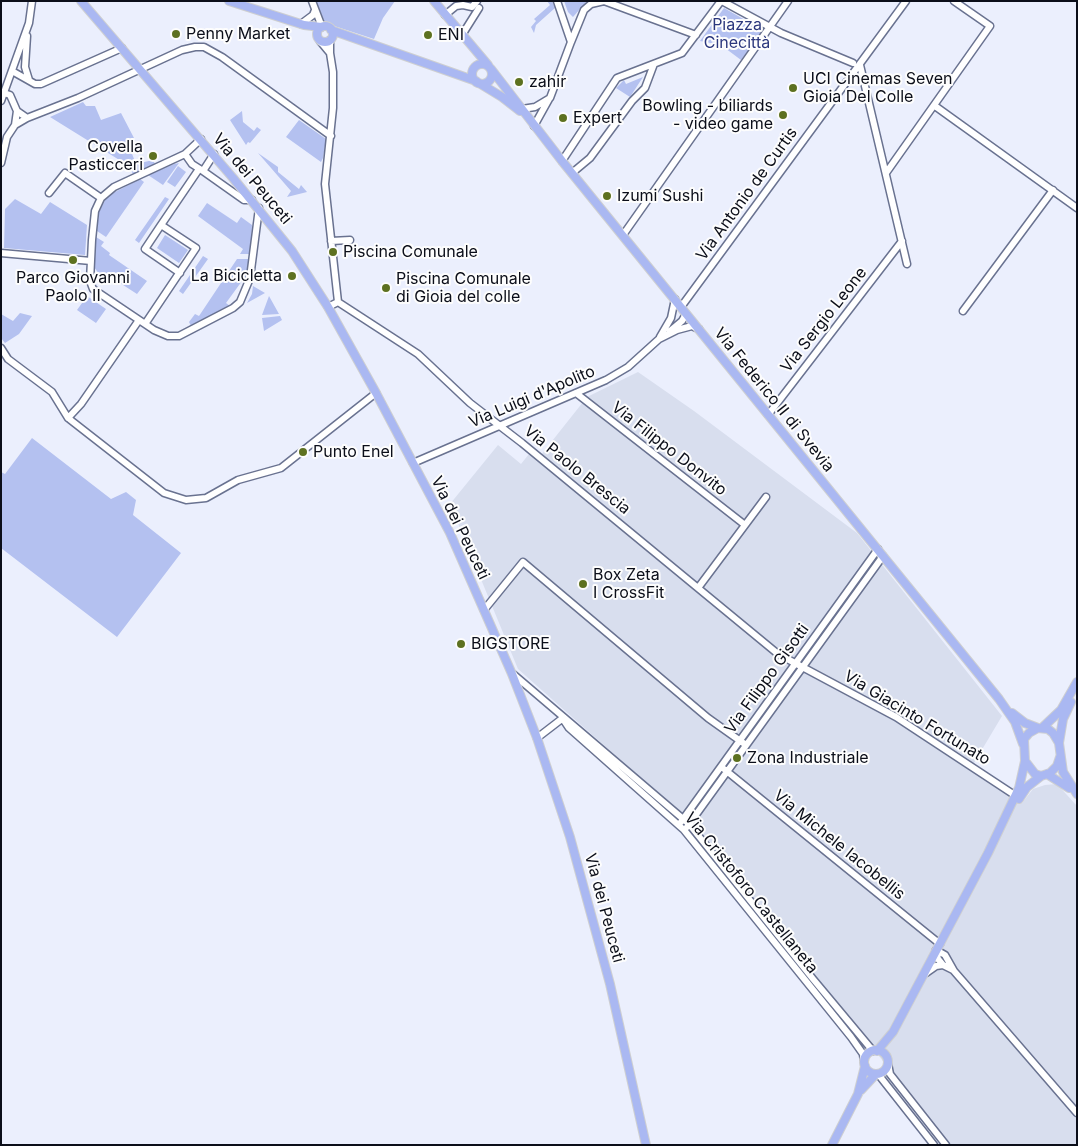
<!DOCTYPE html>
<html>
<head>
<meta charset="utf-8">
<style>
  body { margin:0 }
  #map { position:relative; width:1078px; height:1146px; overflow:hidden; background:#ebeffd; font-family:Inter,sans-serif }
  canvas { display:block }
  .frame { position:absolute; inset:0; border:2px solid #0b0e19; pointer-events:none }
</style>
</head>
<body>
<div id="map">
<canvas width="1078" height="1146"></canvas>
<div class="frame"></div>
</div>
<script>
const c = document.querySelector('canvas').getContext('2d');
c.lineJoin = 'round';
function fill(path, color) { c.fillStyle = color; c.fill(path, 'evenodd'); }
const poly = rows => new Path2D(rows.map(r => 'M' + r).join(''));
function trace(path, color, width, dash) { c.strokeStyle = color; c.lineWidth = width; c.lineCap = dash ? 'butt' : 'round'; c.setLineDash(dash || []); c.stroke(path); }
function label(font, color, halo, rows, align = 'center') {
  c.font = font + ' Inter,sans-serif'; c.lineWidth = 4; c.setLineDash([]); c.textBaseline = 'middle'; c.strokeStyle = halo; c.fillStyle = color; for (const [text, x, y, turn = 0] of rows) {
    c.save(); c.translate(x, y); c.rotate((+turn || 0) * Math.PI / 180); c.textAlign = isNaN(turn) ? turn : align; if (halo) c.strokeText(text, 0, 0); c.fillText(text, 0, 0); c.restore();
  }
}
fill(poly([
  [638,372,694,411,857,533,1002,716,971,768,1022,803,1033,789,1045,785,1057,784,1077,806,1077,1145,950,1145,696,827,518,669,450,504,498,445,521,464,533,449,541,455,587,397]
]), '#d8deee');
fill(poly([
  [316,1,395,1,383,18,374,39,325,23],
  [547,1,552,1,555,8,536,25,534,33,531,27,536,21,534,19,550,5],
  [564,1,587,1,573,17,568,12],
  [724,8,761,29,760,34,741,60,721,45,700,41],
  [643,77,630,97,616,88,624,80,626,84],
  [83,102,86,106,95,106,101,120,121,113,134,138,127,141,136,164,153,160,155,164,133,174,129,166,50,117],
  [242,111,243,122,254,131,257,127,261,130,250,143,248,142,246,145,230,120],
  [299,120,326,139,323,158,321,162,286,137],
  [258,153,278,167,278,172,299,189,301,185,307,192,287,197,291,191],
  [179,163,163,185,148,175,174,164],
  [178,166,186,172,175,187,167,182],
  [140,179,144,182,106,237,97,231,99,212,105,200,113,193],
  [165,197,169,199,139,243,135,240],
  [15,199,41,214,50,202,87,225,85,255,4,248,5,209],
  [207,203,237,223,241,217,252,225,251,254,240,254,243,249,198,216],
  [165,235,188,250,179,263,157,248],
  [96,237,104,242,101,246,110,253,109,255,147,281,137,294,106,274,102,278,94,267],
  [203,256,208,259,183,294,179,291],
  [237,259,249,259,245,282,242,281,226,303,230,306,191,326,189,322,195,314,199,316],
  [253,286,265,293,247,303,252,294],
  [87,296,106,309,96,323,77,310],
  [269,296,279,314,262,315],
  [20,313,32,316,19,334,5,343,1,338,1,314,13,321],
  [280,316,282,320,264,331,262,318],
  [32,438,111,499,126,492,136,500,133,515,181,553,117,637,1,548,1,472,5,474]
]), '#b4c1f0');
const minor = poly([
  [312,1,322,27],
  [722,1,781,33,853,63],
  [445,15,456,6,463,5,472,7,477,1],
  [301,24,313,15,315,10],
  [462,35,479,8],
  [27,36,25,67,29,80],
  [320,41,330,53,333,72,333,108,325,184,338,302,328,307],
  [571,42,584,10,591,4,604,1,696,35],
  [330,53,330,40],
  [860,65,907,264],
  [12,71,35,84,41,84,122,48],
  [4,93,10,95,17,111,27,118],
  [1,101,29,23,32,1],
  [935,106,1077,208],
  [522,109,535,107,550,98,571,42,557,1],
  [15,125,17,111],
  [534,126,549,99],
  [201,139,185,154,114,187,101,198,95,211,92,240,90,281,93,289,154,330,168,336,179,336,233,308,240,302,250,278,259,208],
  [185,154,192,164,203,171,244,200,252,200],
  [562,161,617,78,682,53,721,1],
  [1,163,7,137,15,125,27,118,78,98,182,50,195,47,204,47,222,57,331,136],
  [203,171,214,154],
  [572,173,590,158,632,101,645,88,654,64],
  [886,173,990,26,954,1],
  [49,193,65,173,101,198],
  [161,225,199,169],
  [623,235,788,1],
  [331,241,350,240],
  [1,253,91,261],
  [338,302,418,354,470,403,522,443,778,654,896,717,1016,796],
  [681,307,906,1],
  [963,311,1053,190],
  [145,324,196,248,161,225,145,249,180,273],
  [670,331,682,321,686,314],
  [660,337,671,318,675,299],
  [1,348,8,359,52,392,68,418,164,493,186,500,206,498,238,480,281,468,376,393],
  [576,393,745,525],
  [768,415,902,241],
  [68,418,81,404,139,320],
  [413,463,606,380,628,367,659,339,677,330,692,326,699,329],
  [698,588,766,497],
  [484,610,523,562,708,718,746,745],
  [513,674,689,824,813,979,873,1051],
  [563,719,569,728,684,830,851,1037,863,1054,864,1062],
  [537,738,563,718],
  [724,769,940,944],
  [681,822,878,549],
  [687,827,883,556],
  [936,950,945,955,954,971,1077,1113],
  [936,950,938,959,943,965,953,970],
  [926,973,936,966,943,965],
  [888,1064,890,1074,946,1145],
  [878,1074,934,1145]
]);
const major = poly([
  [81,1,233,178,292,251,328,307,376,393,450,533,512,674,537,738,570,837,610,984,646,1145],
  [229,1,304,25,321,27],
  [434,1,488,65],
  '317 34a8 8 0 1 1 16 0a8 8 0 1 1-16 0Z',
  [331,30,476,81],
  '472 74a10 10 0 1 1 20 0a10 10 0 1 1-20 0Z',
  [491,69,562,161,999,699,1015,722,1023,744],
  [479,83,502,97,520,111],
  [1012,713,1025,723,1038,728],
  [1042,728,1061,710,1077,682],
  [1059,743,1063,719,1071,702],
  [1060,757,1057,766,1050,773,1041,776,1035,774,1025,761,1024,739,1029,733,1038,728,1048,729,1053,733,1059,743,1063,772,1077,794],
  [1047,774,1069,788],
  [1019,799,1027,787,1041,776],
  '864 1062a12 12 0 1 1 24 0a12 12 0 1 1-24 0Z',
  [877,1051,893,1032,988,853,1019,788,1025,761],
  [861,1090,876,1074],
  [832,1145,858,1094,865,1066]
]);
trace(minor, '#697290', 9);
trace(major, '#cecfd1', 10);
trace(minor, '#fff', 6);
trace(major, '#aab8f2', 8);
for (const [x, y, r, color] of [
  [176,34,5,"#5d7120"],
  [428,35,5,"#5d7120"],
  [519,82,5,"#5d7120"],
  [793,88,5,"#5d7120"],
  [783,115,5,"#5d7120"],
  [563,118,5,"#5d7120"],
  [153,156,5,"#5d7120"],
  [607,196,5,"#5d7120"],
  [333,252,5,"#5d7120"],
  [73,260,5,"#5d7120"],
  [292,276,5,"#5d7120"],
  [386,288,5,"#5d7120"],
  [303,452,5,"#5d7120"],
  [583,584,5,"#5d7120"],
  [461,644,5,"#5d7120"],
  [737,758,5,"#5d7120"]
]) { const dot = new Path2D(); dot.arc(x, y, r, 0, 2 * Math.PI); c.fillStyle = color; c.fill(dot); trace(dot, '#fdfdfd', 2); }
label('16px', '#2b377d', '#fdfdfd', [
  ["Piazza",737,25],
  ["Cinecittà",737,43]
]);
label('16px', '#0b0e19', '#fdfdfd', [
  ["Penny Market",186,34],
  ["ENI",438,35],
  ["UCI Cinemas Seven",803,79],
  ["Gioia Del Colle",803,97],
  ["zahir",529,82],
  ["Bowling - biliards",773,106,"right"],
  ["- video game",773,124,"right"],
  ["Expert",573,118],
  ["Covella",143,147,"right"],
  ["Pasticceri",143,165,"right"],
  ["Izumi Sushi",617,196],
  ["Piscina Comunale",343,252],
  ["La Bicicletta",282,276,"right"],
  ["Parco Giovanni",73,278,"center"],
  ["Paolo II",73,296,"center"],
  ["Piscina Comunale",396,279],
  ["di Gioia del colle",396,297],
  ["Punto Enel",313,452],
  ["Box Zeta",593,575],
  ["I CrossFit",593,593],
  ["BIGSTORE",471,644],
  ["Zona Industriale",747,758]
], 'left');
label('16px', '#0b0e19', '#fdfdfd', [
  ["Via dei Peuceti",252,179,50],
  ["Via Antonio de Curtis",747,194,-54],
  ["Via Sergio Leone",824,320,-52],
  ["Via Luigi d'Apolito",532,397,-23],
  ["Via Federico II di Svevia",774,400,51],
  ["Via Filippo Donvito",669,449,38],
  ["Via Paolo Brescia",577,470,39],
  ["Via dei Peuceti",460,528,64],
  ["Via Filippo Gisotti",767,679,-54],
  ["Via Giacinto Fortunato",917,718,31],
  ["Via Michele Iacobellis",839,845,39],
  ["Via Cristoforo Castellaneta",751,893,51],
  ["Via dei Peuceti",604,908,75]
]);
</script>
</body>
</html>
